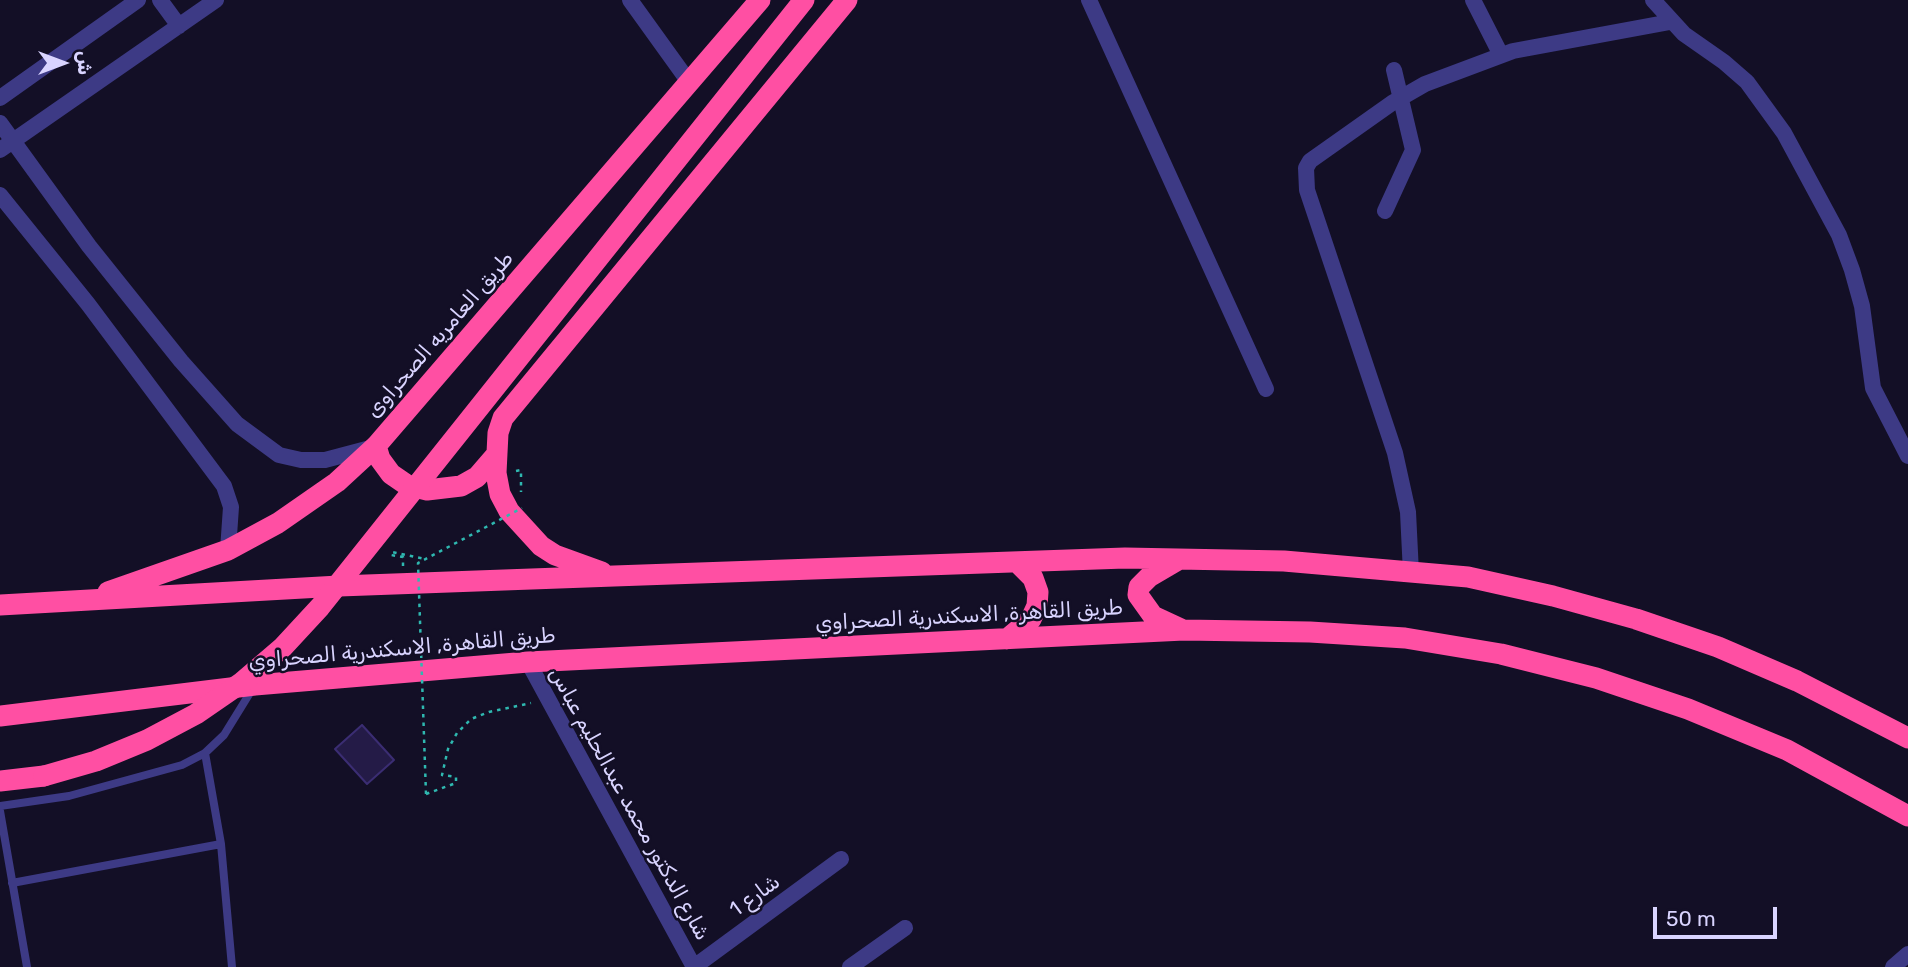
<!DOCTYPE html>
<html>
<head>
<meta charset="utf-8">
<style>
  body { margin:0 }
  #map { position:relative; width:1908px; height:967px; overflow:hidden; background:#130f26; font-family:Rubik,Vazirmatn,sans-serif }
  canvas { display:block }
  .north { position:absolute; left:28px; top:28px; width:70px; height:70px; -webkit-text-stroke:5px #130f26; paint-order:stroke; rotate:90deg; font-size:19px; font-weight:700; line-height:28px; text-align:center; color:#d9d4ff }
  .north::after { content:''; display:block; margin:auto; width:24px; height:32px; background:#d9d4ff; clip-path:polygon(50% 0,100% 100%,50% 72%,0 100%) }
  .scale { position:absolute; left:1653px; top:907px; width:124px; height:32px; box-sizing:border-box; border:4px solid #d9d4ff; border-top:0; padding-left:9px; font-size:21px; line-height:24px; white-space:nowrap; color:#d9d4ff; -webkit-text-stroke:5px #130f26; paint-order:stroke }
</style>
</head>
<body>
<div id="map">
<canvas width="1908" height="967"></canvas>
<div class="north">ش</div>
<div class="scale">50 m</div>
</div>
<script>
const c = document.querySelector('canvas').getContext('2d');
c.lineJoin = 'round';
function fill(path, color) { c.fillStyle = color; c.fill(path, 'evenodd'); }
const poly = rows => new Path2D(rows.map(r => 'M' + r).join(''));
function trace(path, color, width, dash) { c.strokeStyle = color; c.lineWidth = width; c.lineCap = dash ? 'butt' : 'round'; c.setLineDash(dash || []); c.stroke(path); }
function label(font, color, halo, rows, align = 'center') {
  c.font = font + ' Rubik,Vazirmatn,sans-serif'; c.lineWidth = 5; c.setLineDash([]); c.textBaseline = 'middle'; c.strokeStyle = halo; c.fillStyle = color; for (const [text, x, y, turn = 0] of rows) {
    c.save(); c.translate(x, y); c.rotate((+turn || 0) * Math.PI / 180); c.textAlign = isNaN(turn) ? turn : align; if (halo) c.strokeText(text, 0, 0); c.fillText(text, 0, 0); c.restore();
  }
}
const building = poly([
  [362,725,394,760,367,784,335,749,362,725]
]);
fill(building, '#241b47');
trace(building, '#3b2d73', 2);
trace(poly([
  [516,471,521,470,521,492],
  [403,566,403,557,391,555,392,552,425,559],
  [426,794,456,783,456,777,442,775,448,749,457,733,471,719,489,712,531,703]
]), '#2fb8b0', 2.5, [3.5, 5]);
trace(poly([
  [205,753,221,844,232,967],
  [0,806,69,796,182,765,205,753,224,735,253,688],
  [0,811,27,967],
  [12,883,221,844]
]), '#3d3a85', 8);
trace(poly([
  [160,0,179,26],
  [630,0,689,82],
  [1089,0,1266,389],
  [1473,0,1501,55],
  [1653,0,1684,34,1724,62,1747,82,1784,133,1839,235,1852,270,1862,306,1873,388,1908,456],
  [0,98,138,0],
  [0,123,89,246,181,361,237,424,279,455,301,460,325,460,374,447],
  [0,150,216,0],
  [0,195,88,304,224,486,231,507,228,550],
  [1385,211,1413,150,1394,70],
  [1411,573,1408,512,1395,453,1307,190,1306,168,1310,161,1392,103,1425,84,1513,51,1670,22],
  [528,662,694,967],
  [694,967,841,859],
  [850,967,905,928],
  [1893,967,1908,954]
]), '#3d3a85', 16);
trace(poly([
  [376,446,380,459,391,474,407,485,427,490,461,486,477,477,496,455],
  [1178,560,1149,577,1139,587,1138,595,1153,616,1181,629],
  [602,572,555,555,541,546,509,511,500,494,496,473,498,433,503,418,847,0],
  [108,592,228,550,278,523,337,482,376,446,760,0],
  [0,605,339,586,614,576,1125,558,1284,561,1468,577,1553,596,1636,619,1718,647,1797,681,1908,738],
  [1007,639,1031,619,1037,606,1038,592,1033,578,1017,562],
  [0,716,255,685,528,662,1184,630,1310,632,1405,638,1501,654,1596,678,1688,709,1787,750,1908,816],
  [0,781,44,776]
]), '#ff4fa3', 21);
trace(poly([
  [426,794,418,563,522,508]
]), '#2fb8b0', 2.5, [3.5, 5]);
trace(poly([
  [44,776,96,761,147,740,196,714,241,683,283,647,320,607,804,0]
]), '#ff4fa3', 21);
label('21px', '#d9d4ff', '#130f26', [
  ["طريق العامريه الصحراوى",440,335,-49],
  ["طريق القاهرة, الاسكندرية الصحراوي",969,616,-3],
  ["طريق القاهرة, الاسكندرية الصحراوي",402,649,-5],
  ["شارع الدكتور محمد عبدالحليم عباس",629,804,61],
  ["شارع 1",755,896,-36]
]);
</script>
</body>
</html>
